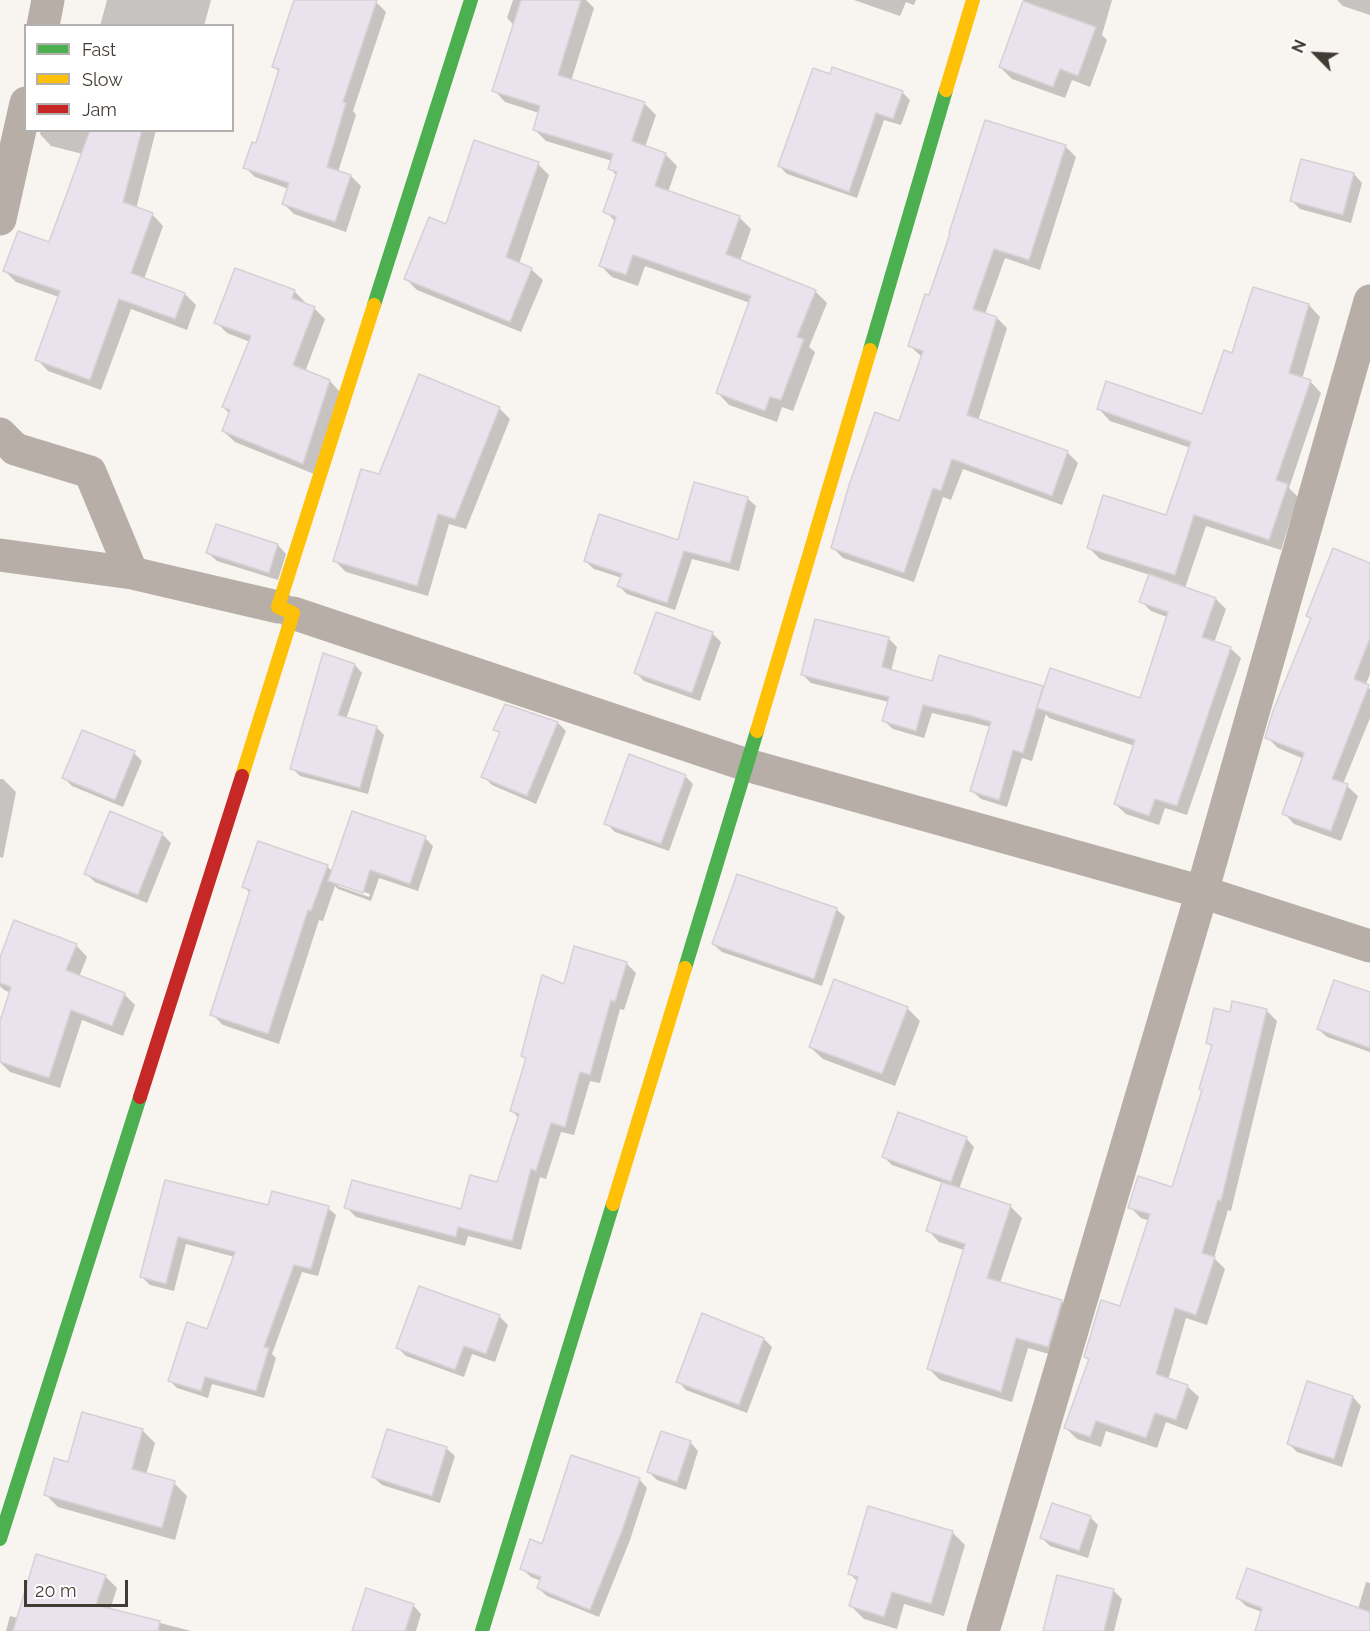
<!DOCTYPE html>
<html>
<head>
<meta charset="utf-8">
<style>
  body { margin:0 }
  #map { position:relative; width:1370px; height:1631px; overflow:hidden; background:#f8f4f0; font-family:Raleway,sans-serif }
  canvas { display:block }
  .legend { position:absolute; left:24px; top:24px; width:210px; height:108px; box-sizing:border-box; background:#fff; border:2px solid #b3b1ad; margin:0; padding:8px 10px; list-style:none; font-size:18px; color:#423b33 }
  .legend li { display:flex; align-items:center; gap:12px; height:30px }
  .legend b { width:30px; border:2px solid #b3b1ad }
  .north { position:absolute; left:1286px; top:24px; width:60px; height:60px; -webkit-text-stroke:4px #fff; paint-order:stroke; rotate:294deg; font-size:16px; font-weight:700; line-height:24px; text-align:center; color:#423b33 }
  .north::after { content:''; display:block; margin:auto; width:21px; height:27px; background:#423b33; clip-path:polygon(50% 0,100% 100%,50% 72%,0 100%) }
  .scale { position:absolute; left:24px; top:1580px; width:104px; height:27px; box-sizing:border-box; border:3px solid #423b33; border-top:0; padding-left:8px; font-size:18px; line-height:21px; white-space:nowrap; color:#423b33; -webkit-text-stroke:4px #fff; paint-order:stroke }
</style>
</head>
<body>
<div id="map">
<canvas width="1370" height="1631"></canvas>
<ul class="legend">
<li><b style="height:8px;background:#4caf50"></b>Fast</li>
<li><b style="height:8px;background:#ffc107"></b>Slow</li>
<li><b style="height:8px;background:#c62828"></b>Jam</li>
</ul>
<div class="north">N</div>
<div class="scale">20 m</div>
</div>
<script>
const c = document.querySelector('canvas').getContext('2d');
c.lineJoin = 'round';
function fill(path, color) { c.fillStyle = color; c.fill(path, 'evenodd'); }
const poly = rows => new Path2D(rows.map(r => 'M' + r).join(''));
function trace(path, color, width, dash) { c.strokeStyle = color; c.lineWidth = width; c.lineCap = dash ? 'butt' : 'round'; c.setLineDash(dash || []); c.stroke(path); }
fill(poly([
  [107,0,211,0,204,26,100,26],
  [295,0,370,0,376,2,386,12,353,111,356,115,338,172,351,176,361,186,346,232,294,214,284,204,289,189,255,177,245,167,257,145,279,72,274,67],
  [513,0,586,0,594,8,571,81,644,103,656,115,645,147,665,154,677,166,668,192,739,217,751,229,740,261,815,291,827,303,809,347,815,352,793,411,782,407,777,422,729,405,718,393,750,303,645,266,638,286,612,277,601,266,616,222,605,211,617,176,610,168,612,161,546,141,534,129,539,113,505,102,494,90,514,25,507,18],
  [854,0,916,0,914,5,906,2,900,16],
  [1024,0,1112,0,1102,35,1107,40,1090,87,1072,80,1065,98,1012,79,1000,67],
  [1337,0,1370,0,1370,15,1343,6],
  [831,76,902,92,910,100,901,125,884,120,857,198,787,174,779,166],
  [41,130,156,130,136,209,152,214,163,226,144,279,185,294,196,305,187,330,131,309,101,390,48,371,37,359,59,297,16,282,5,271,50,244,83,154,51,146,40,134],
  [1065,146,1076,157,1040,270,1005,258,985,314,997,318,1007,328,978,421,1067,452,1078,463,1062,505,963,469,951,500,943,497,914,582,843,558,832,547,900,423,922,357,910,346,930,297],
  [538,164,549,175,519,264,531,269,543,280,521,332,417,290,406,279,447,226],
  [1354,174,1362,183,1351,223,1300,209,1292,201],
  [294,291,305,302,305,305,314,308,325,319,305,372,330,381,341,393,314,474,235,442,223,431,230,414,223,407,250,342,227,333,216,322],
  [1309,305,1320,317,1302,379,1310,381,1321,393,1289,488,1298,497,1281,550,1206,526,1185,588,1216,599,1226,609,1214,643,1230,648,1241,658,1187,815,1165,808,1159,825,1126,814,1115,804,1135,746,1049,718,1046,714,1032,761,1022,758,1007,807,981,799,972,791,991,727,932,713,924,738,893,729,884,721,889,702,811,683,802,674,889,639,897,647,891,671,933,683,1043,687,1045,689,1141,700,1167,617,1151,611,1141,601,1150,575,1100,559,1089,548,1167,517,1191,448,1110,421,1099,409,1203,416,1233,355],
  [499,408,510,419,466,529,449,524,428,596,346,572,335,561,380,476],
  [747,498,756,506,739,571,692,559,675,610,627,594,619,586,622,578,594,569,585,561,680,542],
  [278,545,286,554,278,580,217,561,208,553],
  [1370,565,1370,674,1365,686,1370,689,1370,718,1343,784,1347,786,1358,796,1341,841,1294,824,1284,813,1304,759,1278,748,1267,737,1312,620,1307,615],
  [712,633,721,642,700,701,644,681,636,673],
  [355,665,362,673,346,719,376,727,384,735,368,794,300,776,292,768],
  [558,723,566,731,536,804,492,785,483,776,501,734,495,729],
  [134,753,142,761,123,807,72,786,64,778],
  [685,776,693,784,669,851,615,832,606,823],
  [0,779,3,779,16,792,3,858,0,857],
  [162,834,171,843,147,903,95,882,86,874],
  [425,838,433,846,418,891,379,878,371,901,338,889,335,886,323,921,319,920,279,1044,223,1025,212,1014,251,894,244,887,327,866,333,872],
  [338,883,370,894,369,897,338,886],
  [836,909,845,917,822,986,722,952,713,944],
  [76,945,87,957,79,977,124,994,135,1005,123,1036,82,1020,60,1088,10,1072,0,1062,0,1026,11,993,4,990,0,986,0,961],
  [626,963,636,973,624,1010,620,1009,600,1083,590,1081,574,1135,561,1132,546,1179,540,1177,521,1250,468,1236,465,1246,356,1217,346,1207,462,1211,498,1183,519,1118,512,1111,527,1060,523,1056,565,986],
  [1370,994,1370,1052,1327,1037,1318,1029],
  [907,1008,920,1021,895,1086,823,1059,810,1047],
  [1266,1010,1277,1021,1231,1211,1228,1210,1214,1258,1225,1269,1207,1325,1186,1318,1168,1380,1188,1387,1199,1397,1187,1430,1166,1422,1157,1448,1106,1431,1101,1447,1077,1439,1066,1428,1089,1361,1085,1357,1121,1308,1150,1221,1141,1218,1130,1207,1173,1188,1203,1091,1213,1048,1207,1043,1231,1013],
  [966,1138,974,1147,959,1189,1011,1207,1022,1218,1000,1283,1061,1301,1072,1313,1059,1357,1028,1348,1012,1402,940,1380,929,1369,964,1250,939,1242,928,1230,943,1183,892,1165,883,1156],
  [166,1182,269,1207,328,1208,336,1215,318,1276,302,1272,272,1354,276,1358,264,1398,212,1384,208,1398,177,1388,169,1380,208,1331,235,1257,186,1244,174,1291,150,1285,142,1277],
  [499,1316,508,1325,495,1362,472,1354,464,1377,406,1356,398,1348],
  [764,1339,772,1347,747,1413,686,1390,678,1381],
  [1308,1383,1353,1397,1361,1406,1342,1467,1297,1452,1289,1444],
  [142,1430,155,1443,146,1475,174,1483,187,1496,175,1540,58,1507,45,1494,69,1464],
  [690,1442,698,1451,686,1490,657,1480,649,1472],
  [446,1448,455,1456,440,1503,382,1485,373,1477],
  [639,1479,647,1488,630,1540,599,1617,547,1596,538,1588,541,1581,531,1577,522,1569,543,1546],
  [1090,1517,1098,1525,1088,1558,1050,1546,1042,1538],
  [952,1532,965,1545,944,1616,904,1604,897,1629,864,1619,851,1606,858,1582,850,1574],
  [105,1576,117,1588,110,1610,191,1631,6,1631,10,1616,18,1618],
  [1366,1582,1370,1583,1370,1631,1256,1631,1262,1612,1246,1606,1238,1598,1358,1609],
  [1113,1590,1122,1599,1114,1631,1045,1631],
  [413,1605,421,1614,416,1631,353,1631]
]), '#0003');
const building = poly([
  [294,0,377,0,343,102,346,103,327,167,351,175,335,222,282,204,289,183,243,168,252,142,256,143,279,69,272,67,294,0],
  [521,0,581,0,558,75,645,102,632,141,666,153,655,186,740,216,726,254,816,290,797,337,804,339,781,400,770,397,765,411,716,393,751,296,633,255,626,275,599,266,616,217,603,212,617,172,608,169,613,154,533,130,540,106,492,91,521,0],
  [1023,1,1096,27,1078,76,1060,69,1053,87,999,67,1023,1],
  [832,67,903,91,893,119,876,113,849,192,778,166,813,68,830,74,832,67],
  [985,120,1066,145,1029,260,994,249,973,309,997,317,967,415,1068,451,1052,496,952,459,941,491,933,488,904,573,831,548,849,485,875,412,899,421,923,351,908,346,925,294,929,295,950,234,949,233,985,120],
  [90,130,142,130,123,202,153,213,131,273,185,293,175,319,119,299,90,380,35,360,60,291,3,271,18,231,49,242,90,130],
  [474,140,539,162,506,257,532,268,510,322,404,279,429,217,446,224,474,140],
  [1301,159,1354,173,1343,215,1290,201,1301,159],
  [235,268,295,290,292,298,315,307,293,365,330,380,303,464,222,431,230,410,222,407,251,336,214,323,235,268],
  [1253,287,1309,304,1289,373,1311,380,1276,480,1288,484,1269,540,1194,515,1175,575,1087,548,1103,495,1166,515,1191,442,1097,409,1106,381,1202,414,1224,350,1232,353,1253,287],
  [419,374,500,407,455,519,438,514,417,586,333,561,361,469,379,474,419,374],
  [694,482,748,497,730,563,684,551,667,603,617,586,622,574,584,561,599,514,678,540,694,482],
  [216,524,278,544,269,573,206,553,216,524],
  [1333,548,1370,563,1370,638,1354,679,1369,685,1332,779,1348,784,1331,831,1282,814,1304,753,1265,738,1273,711,1311,618,1306,616,1333,548],
  [1149,574,1216,598,1202,637,1231,647,1177,806,1155,799,1149,816,1114,804,1135,740,1037,708,1050,668,1140,698,1168,612,1139,602,1149,574],
  [656,612,713,632,692,693,634,673,656,612],
  [815,619,889,637,882,667,932,681,939,655,1043,686,1023,753,1013,750,999,800,970,791,991,722,965,714,965,715,923,705,916,731,882,721,889,697,801,675,815,619],
  [323,653,355,664,338,715,377,726,360,788,290,769,323,653],
  [505,704,558,722,527,796,481,777,500,732,493,730,505,704],
  [82,730,135,751,115,800,62,778,82,730],
  [629,754,686,775,661,844,604,824,629,754],
  [110,811,163,833,138,895,84,874,110,811],
  [352,811,426,836,410,884,370,870,363,893,328,881,352,811],
  [258,841,328,865,311,911,308,910,268,1034,210,1015,250,890,242,887,258,841],
  [737,874,837,908,814,979,712,944,737,874],
  [14,920,77,944,66,970,125,993,112,1026,71,1010,49,1078,0,1062,0,1021,11,987,0,983,0,957,14,920],
  [574,946,627,962,615,1002,611,1000,590,1075,580,1072,565,1127,551,1123,536,1171,531,1169,512,1241,458,1227,456,1237,344,1208,352,1180,461,1209,470,1175,497,1182,519,1114,510,1111,526,1058,521,1056,542,975,564,984,574,946],
  [834,979,908,1007,882,1074,809,1047,834,979],
  [1334,980,1370,992,1370,1048,1317,1029,1334,980],
  [1232,1001,1267,1009,1221,1201,1218,1200,1202,1253,1215,1257,1196,1315,1175,1308,1156,1374,1188,1385,1176,1420,1155,1413,1146,1438,1096,1421,1090,1437,1064,1428,1089,1359,1084,1357,1101,1300,1120,1306,1150,1214,1128,1208,1138,1176,1172,1187,1202,1090,1199,1089,1212,1045,1206,1043,1214,1008,1230,1012,1232,1001],
  [898,1112,967,1137,951,1182,882,1157,898,1112],
  [165,1180,268,1205,272,1191,329,1206,311,1269,294,1265,264,1347,269,1348,256,1391,205,1377,201,1391,168,1381,187,1322,207,1329,235,1252,178,1237,166,1284,140,1277,165,1180],
  [942,1182,1011,1205,987,1278,1062,1300,1048,1347,1016,1338,1001,1392,927,1369,965,1244,926,1231,942,1182],
  [419,1286,500,1315,486,1354,464,1346,455,1370,396,1348,419,1286],
  [702,1313,764,1338,739,1405,676,1382,702,1313],
  [1307,1381,1353,1396,1334,1459,1287,1444,1307,1381],
  [82,1412,143,1429,132,1469,175,1481,162,1528,44,1495,54,1458,68,1462,82,1412],
  [387,1429,447,1447,432,1496,372,1477,387,1429],
  [661,1431,691,1441,677,1482,647,1472,661,1431],
  [571,1455,640,1478,622,1531,590,1610,537,1588,541,1577,520,1569,530,1539,542,1544,571,1455],
  [1052,1503,1091,1516,1079,1551,1040,1538,1052,1503],
  [868,1506,953,1531,931,1604,892,1592,884,1617,849,1606,858,1577,848,1574,868,1506],
  [36,1554,106,1575,96,1605,160,1621,158,1631,13,1631,36,1554],
  [1247,1568,1370,1612,1370,1631,1255,1631,1262,1608,1236,1598,1247,1568],
  [1057,1575,1114,1589,1104,1631,1043,1631,1057,1575],
  [366,1588,414,1604,405,1631,352,1631,366,1588]
]);
fill(building, '#eae2ec');
trace(building, '#d6d1d4', 1.5);
trace(poly([
  [43,26,48,0],
  [0,219,26,103],
  [0,434,15,449,90,472,132,573,278,607],
  [0,555,132,573],
  [293,613,747,765,1202,892,1370,946],
  [983,1631,1202,892,1370,301]
]), '#b7aea8', 33);
trace(poly([
  [374,305,471,0],
  [870,350,946,90],
  [685,968,757,731],
  [0,1539,140,1097],
  [482,1631,613,1204]
]), '#4caf50', 14);
trace(poly([
  [946,90,973,0],
  [757,731,870,350],
  [242,776,293,613,278,607,374,305],
  [613,1204,685,968]
]), '#ffc107', 14);
trace(poly([
  [140,1097,242,776]
]), '#c62828', 14);
</script>
</body>
</html>
